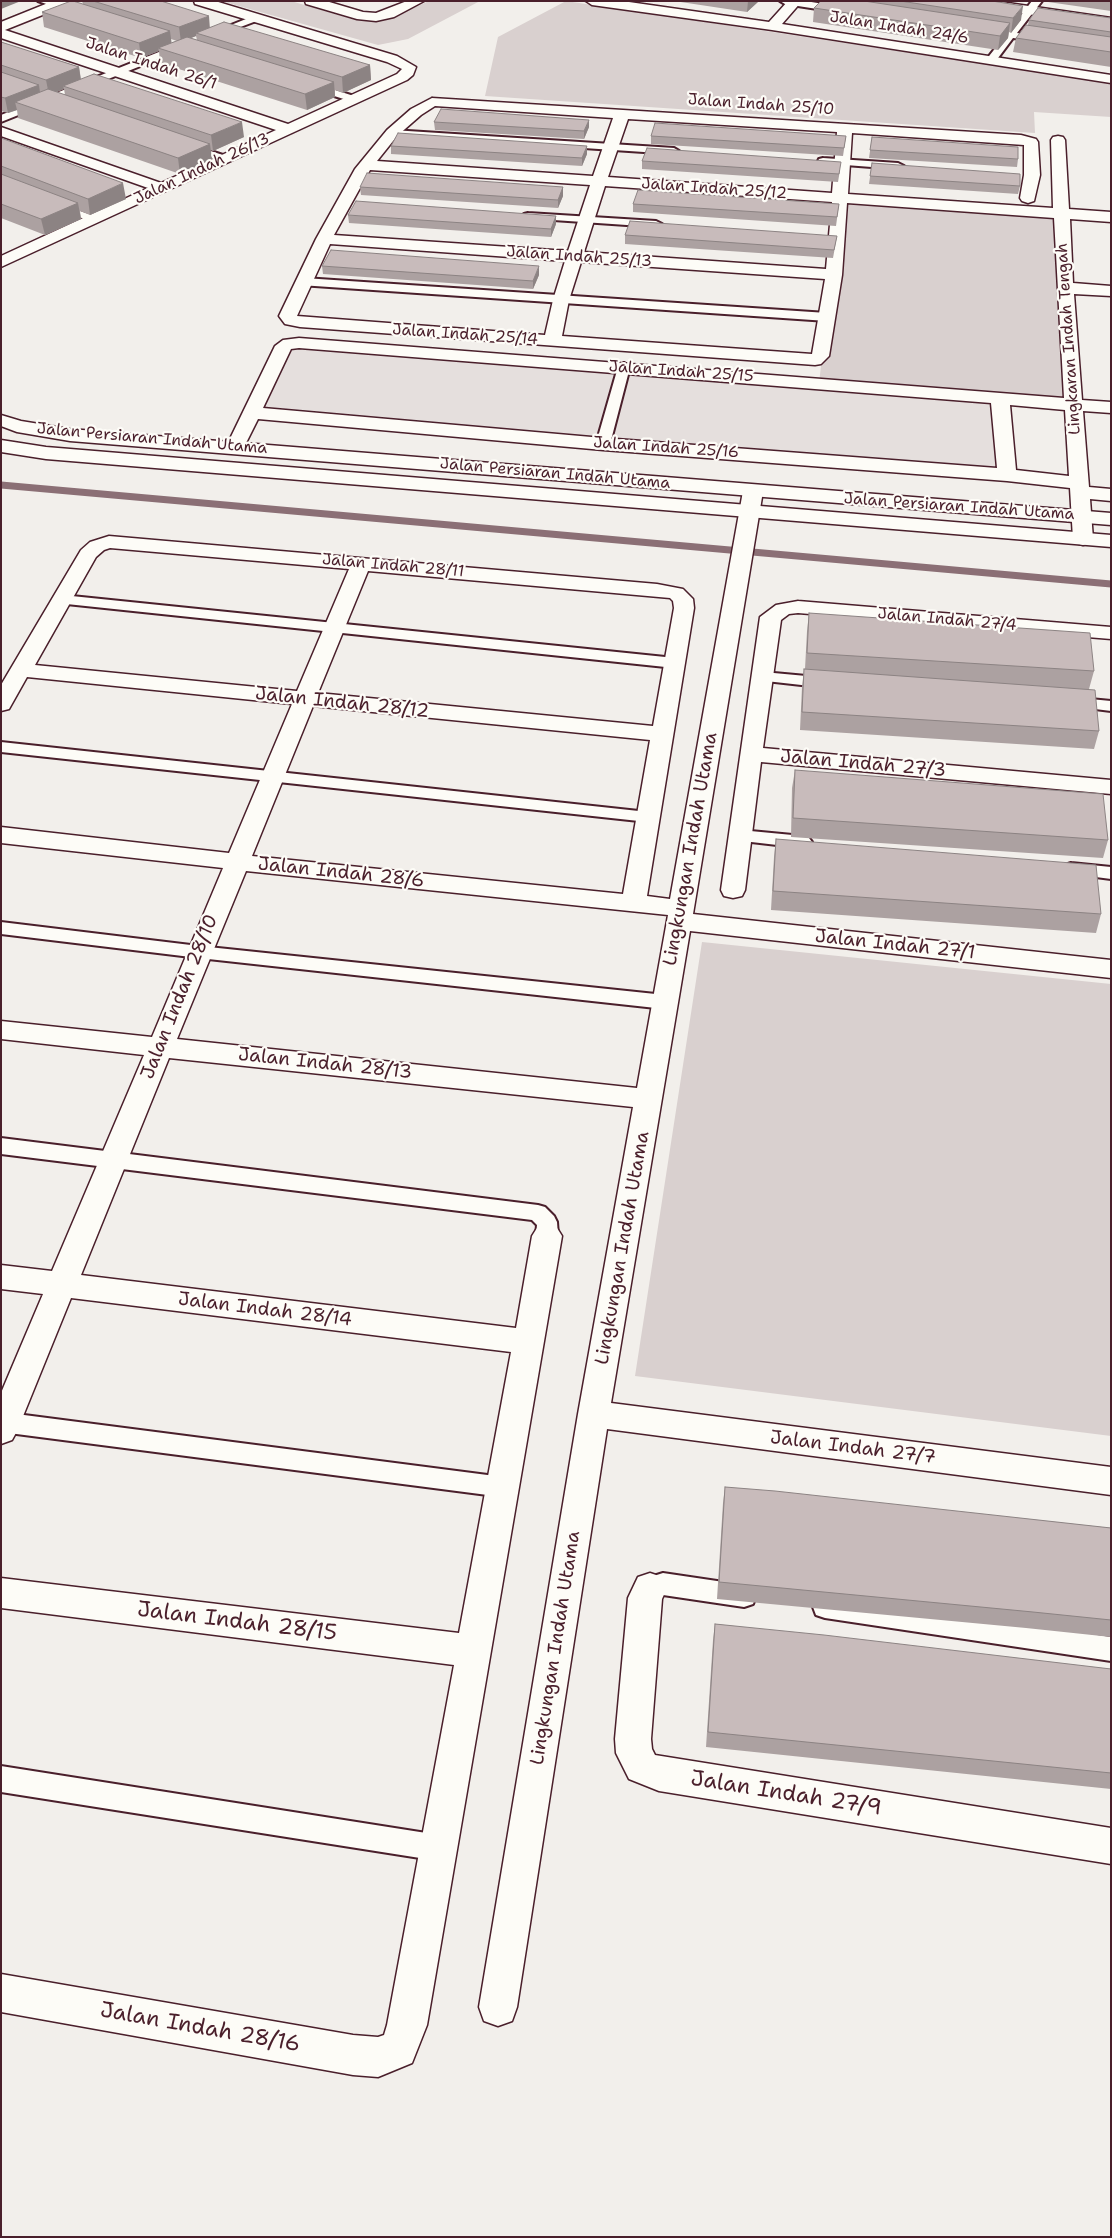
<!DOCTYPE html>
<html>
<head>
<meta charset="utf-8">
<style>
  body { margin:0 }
  #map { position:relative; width:1112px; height:2238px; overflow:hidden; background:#f2efeb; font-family:"Shantell Sans",sans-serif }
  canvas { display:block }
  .frame { position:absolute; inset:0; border:2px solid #4a1f2b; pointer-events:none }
</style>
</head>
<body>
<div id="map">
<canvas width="1112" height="2238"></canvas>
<div class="frame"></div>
</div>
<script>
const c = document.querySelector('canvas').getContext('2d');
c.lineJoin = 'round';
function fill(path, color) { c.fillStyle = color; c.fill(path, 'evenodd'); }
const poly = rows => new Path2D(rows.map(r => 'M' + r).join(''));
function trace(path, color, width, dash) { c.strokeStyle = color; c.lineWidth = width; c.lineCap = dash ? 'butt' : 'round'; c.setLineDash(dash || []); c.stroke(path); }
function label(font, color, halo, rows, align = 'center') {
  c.font = font + ' "Shantell Sans",sans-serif'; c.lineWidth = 4.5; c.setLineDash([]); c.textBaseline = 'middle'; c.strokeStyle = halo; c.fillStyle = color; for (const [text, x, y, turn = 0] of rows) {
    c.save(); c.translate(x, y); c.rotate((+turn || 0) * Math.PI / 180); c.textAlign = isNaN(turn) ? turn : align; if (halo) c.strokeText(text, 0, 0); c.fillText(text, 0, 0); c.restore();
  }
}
fill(poly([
  [293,346,990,401,997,470,263,410]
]), '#e5dfdd');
fill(poly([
  [221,1,291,1,352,19,373,21,386,20,429,1,480,1,408,39,378,45],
  [566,1,1111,83,1111,117,1034,112,1035,133,485,96,498,37],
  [841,198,1061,213,1073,404,819,383],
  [702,942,1111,984,1111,1436,635,1376]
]), '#d9d0cf');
trace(poly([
  [1,485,1111,584]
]), '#8b6f75', 7);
const lane = poly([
  [38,1,53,1,79,11,74,14,38,1],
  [780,1,805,1,843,7,848,10,843,13,785,4,780,1],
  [1032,1,1042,1,1017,33,1046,38,1046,42,1013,38,995,62,987,62,986,60,1004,37,980,33,980,29,1008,32,1032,1],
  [256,15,259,16,259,20,214,37,208,37,206,35,256,15],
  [184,42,188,43,188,47,1,122,1,115,184,42],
  [310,82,357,97,358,99,353,102,306,87,305,85,310,82],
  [392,130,674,148,679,151,674,154,388,135,387,133,392,130],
  [186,143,229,157,230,159,225,162,182,148,181,146,182,144,186,143],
  [823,158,898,163,904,166,898,169,819,163,818,161,819,159,823,158],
  [55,202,97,217,99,219,93,222,51,207,49,205,51,203,55,202],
  [528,213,656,221,662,224,656,227,524,218,522,216,524,214,528,213],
  [304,278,827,313,833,317,827,321,300,285,298,282,304,278],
  [624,363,630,367,610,444,608,447,598,447,596,444,618,367,624,363],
  [62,595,675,658,681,660,683,663,681,666,675,668,57,603,54,600,57,597,62,595],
  [763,672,828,678,834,680,836,683,834,686,828,688,757,680,755,677,757,674,763,672],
  [1069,697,1111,701,1111,711,1063,705,1061,702,1063,699,1069,697],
  [1,742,648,812,654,813,657,817,654,821,648,822,1,752,1,742],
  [740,830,803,836,809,838,812,842,809,846,803,848,734,840,731,836,734,832,740,830],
  [1071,863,1111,867,1111,879,1065,873,1062,869,1065,865,1071,863],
  [1,922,199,946,665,995,672,997,674,1002,672,1007,665,1009,199,958,1,934,1,922],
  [1,1138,538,1205,545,1207,554,1216,557,1222,558,1236,554,1242,547,1244,540,1242,536,1236,537,1225,532,1220,1,1154,1,1138],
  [1,1412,503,1477,511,1480,515,1487,511,1494,503,1497,1,1432,1,1412],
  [663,1573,744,1585,753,1588,756,1596,753,1604,744,1607,663,1595,650,1599,641,1596,638,1588,641,1580,663,1573],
  [825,1596,1111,1637,1111,1661,825,1618,816,1615,813,1607,816,1599,825,1596],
  [1,1766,439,1835,448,1839,452,1848,448,1857,439,1861,1,1792,1,1766]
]);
const street = poly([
  [53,1,71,1,70,4,5,30,288,124,397,74,402,69,387,62,195,4,194,1,215,1,397,56,416,67,413,75,407,80,1,267,1,256,148,188,1,136,1,127,161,183,276,130,1,38,1,22,53,1],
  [305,1,326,1,363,12,376,13,407,1,424,1,394,17,376,21,357,19,306,4,305,1],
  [586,1,622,1,769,22,788,1,802,1,782,24,1111,75,1111,83,772,30,592,5,586,1],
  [959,1,994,1,1111,18,1111,26,965,5,959,1],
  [432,98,1021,135,1036,139,1038,142,1040,175,1034,201,1028,203,1022,201,1020,198,1024,175,1024,145,852,133,848,194,1053,208,1051,140,1053,137,1058,136,1063,137,1065,140,1069,209,1111,212,1111,222,1070,219,1073,283,1111,286,1111,296,1074,294,1082,400,1111,402,1111,413,1083,411,1089,487,1111,489,1111,501,1090,499,1093,539,1090,543,1083,545,1076,543,1073,539,1070,488,1007,481,603,450,258,419,242,451,235,453,228,451,226,447,275,346,283,340,299,338,1064,398,1054,218,847,203,842,275,829,356,821,364,815,365,300,327,285,324,279,316,316,239,355,169,387,130,411,109,432,98],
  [435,106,613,118,593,176,377,161,397,136,421,115,435,106],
  [628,119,837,132,832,193,608,177,628,119],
  [370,170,590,185,568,251,334,235,370,170],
  [605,186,832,202,826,269,584,252,605,186],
  [330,244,565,261,553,300,545,335,297,316,330,244],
  [581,262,825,279,812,354,562,336,569,300,581,262],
  [299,348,991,403,997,468,603,438,263,408,291,349,299,348],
  [1010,405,1065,410,1069,476,1016,470,1010,405],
  [753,485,760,487,763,491,693,914,1111,960,1111,978,690,931,611,1403,1111,1467,1111,1495,607,1429,517,2007,512,2021,498,2026,484,2021,479,2007,578,1414,633,1107,169,1058,81,1275,516,1328,532,1236,537,1228,547,1225,557,1228,562,1236,427,2025,412,2063,378,2077,353,2075,1,2012,1,1974,353,2035,378,2037,384,2035,387,2025,454,1665,1,1608,1,1578,459,1633,511,1352,71,1298,17,1431,12,1440,1,1444,1,1393,43,1294,1,1289,1,1265,52,1271,144,1055,1,1039,1,1021,152,1037,223,868,1,843,1,827,229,853,292,704,27,677,9,709,1,711,1,685,81,550,90,542,109,536,657,584,683,589,693,599,694,608,647,896,670,899,743,491,746,487,753,485],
  [110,548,349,569,297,691,35,665,96,557,104,550,110,548],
  [368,571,670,598,673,601,674,608,653,726,318,693,368,571],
  [313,706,650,740,623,894,252,856,313,706],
  [246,871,668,915,637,1088,177,1039,246,871],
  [798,601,1111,627,1111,639,798,613,789,614,781,620,763,748,1111,780,1111,794,761,762,745,890,742,896,733,898,724,896,721,890,760,617,776,605,798,601],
  [650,1573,662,1577,667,1588,662,1599,651,1739,652,1749,655,1755,1111,1828,1111,1864,659,1791,629,1779,616,1753,615,1739,628,1598,638,1577,650,1573]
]);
const secondary = poly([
  [1,415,21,421,70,429,1111,513,1111,525,70,441,17,432,1,426,1,415],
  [1,440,46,447,1111,535,1111,547,46,459,1,452,1,440]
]);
trace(lane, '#4a1f2b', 4);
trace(street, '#4a1f2b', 3);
trace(secondary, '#4a1f2b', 3);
fill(lane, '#fdfcf7');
fill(street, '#fdfcf7');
fill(secondary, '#fdfcf7');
fill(poly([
  [82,1,161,1,210,27,370,65,371,80,343,93,335,90,335,97,307,110,160,63,159,51,141,58,44,27,42,12,83,4],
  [196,36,197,40,191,38],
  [171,39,177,41,171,43],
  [674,1,759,1,747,12],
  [821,1,992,1,1021,20,1011,33,1009,32,1008,38,998,50,813,22,814,8],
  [1111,1,1111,11,1048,2,1048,1],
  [1111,18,1111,67,1013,52,1016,38,1028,25,1029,20],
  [1,42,79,67,81,79,244,137,213,151,210,150,212,159,180,174,18,118,17,110,8,113,1,111],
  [64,89,65,95,57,92],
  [434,122,589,127,584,139,435,130],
  [651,136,846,136,843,156,651,144],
  [872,137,1018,159,1017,167,869,158],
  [1,138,126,199,90,215,80,211,81,219,45,235,1,218],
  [391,146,587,146,587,154,582,166,391,154],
  [642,161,840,170,838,182,642,169],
  [872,163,1020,186,1018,194,869,184],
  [360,187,563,187,563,196,558,208,361,195],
  [633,204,839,204,836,226,633,212],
  [348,215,556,224,551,237,349,223],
  [625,235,837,236,833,258,625,244],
  [322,266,539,275,533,289,323,274],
  [809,613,1094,671,1089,689,1099,731,1094,749,800,730,802,687,804,669,805,669,807,631],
  [795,770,1108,840,1103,858,791,837,792,788],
  [776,839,1101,914,1096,933,771,910,774,857],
  [725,1487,1111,1528,1111,1637,1026,1628,717,1599,723,1503],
  [715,1624,1111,1669,1111,1789,706,1747,713,1640]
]), '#aca1a1');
fill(poly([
  [1,1,21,1,1,9],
  [748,1,759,1,747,12],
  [1023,6,1021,20,1011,33,1013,18],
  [209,16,210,30,196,33,196,36,181,42,179,27],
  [1010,23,1008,38,998,50,1000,36],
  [170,31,172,46,158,48,159,51,141,58,139,43],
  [370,65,371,80,343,93,342,77],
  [79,67,81,82,63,86,64,89,49,95,46,80],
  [334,82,335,97,307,110,305,94],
  [39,85,41,100,15,102,17,110,8,113,5,98],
  [589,120,589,127,584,139,584,131],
  [242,122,244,137,213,151,211,135],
  [210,144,212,159,180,174,178,158],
  [587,146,587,154,582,166,582,158],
  [123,183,126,199,90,215,88,199],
  [563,187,563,196,558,208,558,200],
  [78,203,81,219,45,235,41,219],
  [556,216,556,224,551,237,551,229],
  [539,266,539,275,533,289,533,281]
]), '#8c8383');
const building = poly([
  [71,1,73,1,170,31,139,43,42,12,71,1],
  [93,1,161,1,209,16,179,27,93,1],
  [821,1,864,1,1010,23,1000,36,814,8,821,1],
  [900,1,992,1,1023,6,1013,18,900,1],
  [1038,8,1111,18,1111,32,1029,20,1038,8],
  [224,22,370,65,342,77,196,33,224,22],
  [1026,25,1111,37,1111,52,1016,38,1026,25],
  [187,37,334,82,305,94,158,48,187,37],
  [1,42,79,67,46,80,1,65,1,42],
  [1,72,39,85,5,98,1,97,1,72],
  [94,74,242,122,211,135,63,86,94,74],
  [48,89,210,144,178,158,15,102,48,89],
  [441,109,589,120,584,131,434,122,441,109],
  [655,123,846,136,844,148,651,136,655,123],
  [398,133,587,146,582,158,391,146,398,133],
  [872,137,1018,147,1018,159,870,150,872,137],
  [1,138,123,183,88,199,1,166,1,138],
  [647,148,841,162,839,174,642,161,647,148],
  [872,163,1020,174,1020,186,870,176,872,163],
  [367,173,563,187,558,200,360,187,367,173],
  [1,174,78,203,41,219,1,204,1,174],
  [638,190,839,204,837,217,633,204,638,190],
  [356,201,556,216,551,229,348,215,356,201],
  [630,221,837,236,834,250,625,235,630,221],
  [331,250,539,266,533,281,322,266,331,250],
  [809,613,1090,633,1094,671,807,653,809,613],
  [804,669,1095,690,1099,731,802,712,804,669],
  [795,770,1103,794,1108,840,793,818,795,770],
  [776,839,1096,865,1101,914,773,891,776,839],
  [725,1487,775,1491,1111,1528,1111,1620,1033,1612,719,1582,725,1487],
  [715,1624,824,1635,1111,1669,1111,1773,708,1732,715,1624]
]);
fill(building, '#c8bbbb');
trace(building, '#8c8383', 1);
label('16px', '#4a1f2b', '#fdfcf7', [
  ["Jalan Indah 24/6",899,28,9],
  ["Jalan Indah 26/1",151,64,18],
  ["Jalan Indah 25/10",761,105,4],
  ["Jalan Indah 26/13",202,169,-25],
  ["Jalan Indah 25/12",714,189,4],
  ["Jalan Indah 25/13",579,257,4],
  ["Jalan Indah 25/14",465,335,4],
  ["Lingkaran Indah Tengah",1069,339,-94],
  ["Jalan Indah 25/15",681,372,4],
  ["Jalan Persiaran Indah Utama",152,439,5],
  ["Jalan Indah 25/16",666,448,4],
  ["Jalan Persiaran Indah Utama",555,474,5],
  ["Jalan Persiaran Indah Utama",959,507,4],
  ["Jalan Indah 28/11",393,566,5],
  ["Jalan Indah 27/4",947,620,5]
]);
label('19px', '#4a1f2b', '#fdfcf7', [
  ["Jalan Indah 28/12",342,703,6],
  ["Jalan Indah 27/3",863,764,5],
  ["Lingkungan Indah Utama",691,849,-80],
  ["Jalan Indah 28/6",341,873,6],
  ["Jalan Indah 27/1",895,945,6],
  ["Jalan Indah 28/10",180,997,-68],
  ["Jalan Indah 28/13",325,1064,6],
  ["Lingkungan Indah Utama",623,1248,-80],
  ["Jalan Indah 28/14",265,1310,7],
  ["Jalan Indah 27/7",853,1448,7],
  ["Lingkungan Indah Utama",556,1648,-81]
]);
label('22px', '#4a1f2b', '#fdfcf7', [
  ["Jalan Indah 28/15",237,1622,7],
  ["Jalan Indah 27/9",786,1794,9],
  ["Jalan Indah 28/16",200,2028,10]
]);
</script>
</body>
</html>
